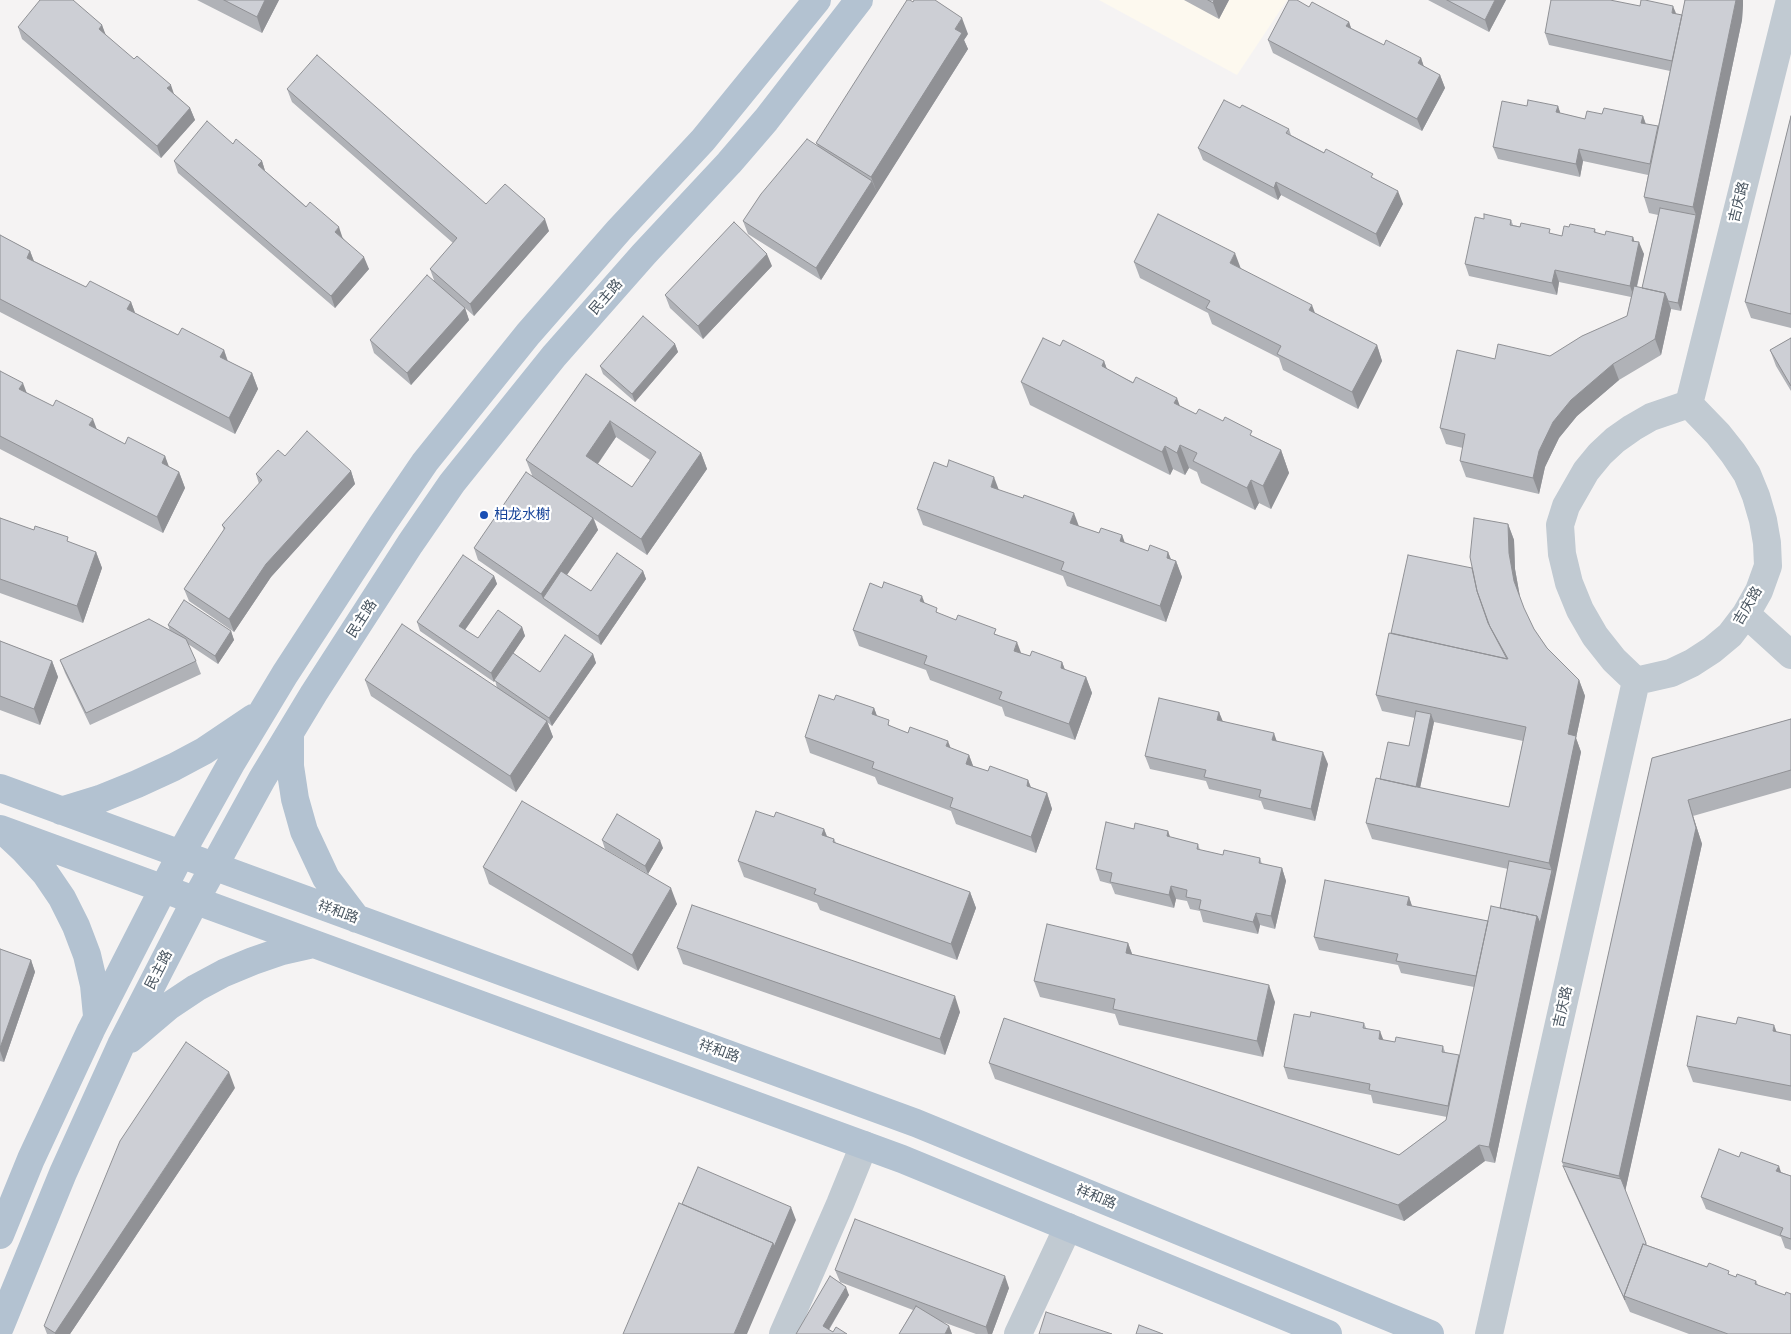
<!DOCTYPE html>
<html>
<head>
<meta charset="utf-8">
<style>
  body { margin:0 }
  canvas { display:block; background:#f5f3f3 }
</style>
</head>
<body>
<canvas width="1791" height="1334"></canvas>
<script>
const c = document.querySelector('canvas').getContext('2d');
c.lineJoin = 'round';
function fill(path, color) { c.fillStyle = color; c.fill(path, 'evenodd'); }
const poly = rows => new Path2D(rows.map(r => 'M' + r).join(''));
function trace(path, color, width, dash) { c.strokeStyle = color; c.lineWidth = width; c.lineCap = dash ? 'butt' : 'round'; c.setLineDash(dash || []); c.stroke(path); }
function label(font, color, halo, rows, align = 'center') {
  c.font = font + ' Figtree,"Noto Sans SC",sans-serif'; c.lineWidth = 4.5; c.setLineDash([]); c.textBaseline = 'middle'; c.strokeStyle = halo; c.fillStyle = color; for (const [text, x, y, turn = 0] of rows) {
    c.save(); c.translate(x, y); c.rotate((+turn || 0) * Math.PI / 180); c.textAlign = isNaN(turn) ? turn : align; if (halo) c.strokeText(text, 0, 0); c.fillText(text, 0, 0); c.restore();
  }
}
fill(poly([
  [1099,0,1287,0,1237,75]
]), '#fdf9ef');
trace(poly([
  [1689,404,1790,0],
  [1746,614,1791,655],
  [1636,681,1671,673,1692,663,1712,650,1730,635,1746,614,1759,591,1768,566,1767,543,1763,520,1756,496,1747,474,1733,453,1718,434,1689,404],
  [1636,681,1614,660,1595,636,1580,610,1569,583,1562,554,1560,525,1566,506,1586,471,1600,454,1615,440,1632,428,1651,417,1689,404],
  [783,1334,840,1204,864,1145],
  [1018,1334,1068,1227],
  [1489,1334,1636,681]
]), '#c1cad2', 28);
trace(poly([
  [290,733,290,766,295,799,304,831,326,878,357,919],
  [0,788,916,1123,1430,1334],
  [61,811,100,799,137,784,174,767,204,751,253,718],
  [0,829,902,1159,1328,1334],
  [9,836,24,850,45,873,62,898,76,926,87,955,94,985,97,1016],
  [130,1039,169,1006,196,988,224,973,253,961,282,951,313,944],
  [0,1235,31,1159,91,1030,183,850,232,762,285,674,382,525,425,462,528,334,619,230,703,140,817,0],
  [0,1327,63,1173,121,1045,195,901,262,779,314,693,410,544,452,483,554,356,644,254,729,163,766,120,859,0]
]), '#b3c2d1', 28);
fill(poly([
  [197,0,279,0,262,33],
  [1184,0,1229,0,1219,19],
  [1428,0,1506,0,1489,32],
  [1685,0,1743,0,1743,5,1742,20,1681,311,1671,309,1661,355,1619,380,1577,416,1559,438,1545,467,1539,494,1466,477,1460,461,1463,448,1446,444,1440,428,1495,359,1550,356,1627,316,1631,297,1559,282,1557,295,1469,276,1465,264,1484,219,1511,220,1513,225,1562,236,1569,227,1595,229,1596,233,1605,235,1633,237,1634,241,1644,254,1637,287,1642,288,1658,215,1649,213,1644,197,1648,175,1583,161,1580,177,1498,159,1493,147,1527,106,1558,106,1560,113,1585,119,1602,114,1643,116,1646,124,1658,126,1670,71,1549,45,1545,33,1612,1,1682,15],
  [1309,7,1349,22,1351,28,1384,45,1421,58,1424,67,1440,75,1445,88,1422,131,1273,53,1268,40],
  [102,25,105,35,190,108,195,120,161,158,22,39,18,27],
  [968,34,964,40,968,49,821,280,748,234,743,221,818,146,816,143],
  [287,89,486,204,549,231,474,316,465,308,469,320,411,385,374,353,370,340,434,280,430,269,453,243,292,102],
  [1240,108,1289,129,1291,135,1376,180,1403,204,1380,247,1281,195,1278,200,1203,160,1198,148],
  [1791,116,1791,328,1751,318,1745,302],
  [233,144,262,161,265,171,343,238,369,269,335,308,178,173,174,161],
  [0,235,30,251,34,261,86,287,131,302,135,313,178,335,224,350,228,361,252,373,258,389,235,434,0,312],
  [1134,262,1240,268,1315,313,1377,345,1382,361,1358,409,1283,370,1279,358,1212,324,1208,313,1140,278],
  [772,266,703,339,670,308,665,295],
  [1791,338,1791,391,1776,366,1770,350],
  [675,344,678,352,635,402,603,374,600,366],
  [1060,346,1104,361,1107,369,1196,414,1255,437,1281,450,1289,473,1271,509,1259,503,1255,510,1201,483,1197,472,1189,468,1185,475,1173,469,1170,475,1030,405,1021,382],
  [0,371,27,393,125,444,165,456,168,466,179,472,185,488,163,533,0,449],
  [586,374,701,453,707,469,647,555,594,519,598,530,567,575,591,591,643,571,646,579,601,645,478,560,474,548,532,475,526,460],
  [616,437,650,460,632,487,598,464],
  [285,456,351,471,355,484,271,577,234,632,189,601,184,589,224,530,222,525,259,484,256,474],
  [999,490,1078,526,1099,533,1122,535,1124,542,1148,551,1168,552,1171,559,1176,561,1182,577,1166,622,1067,586,1063,576,923,525,917,509],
  [0,518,96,552,102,568,83,623,0,593],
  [1508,524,1514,540,1515,569,1520,597,1524,610,1534,629,1547,648,1579,680,1585,696,1576,738,1581,752,1495,1163,1485,1161,1404,1221,995,1079,989,1063,1399,1155,1446,1120,1447,1117,1373,1103,1371,1095,1288,1079,1284,1067,1310,1017,1364,1023,1366,1028,1383,1040,1395,1042,1443,1046,1445,1052,1460,1057,1474,987,1401,973,1398,965,1319,950,1314,937,1409,897,1412,906,1488,921,1500,908,1508,869,1372,839,1366,823,1380,779,1409,746,1415,718,1382,711,1376,695,1391,633,1472,568],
  [1434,722,1523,741,1509,807,1420,788],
  [494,576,497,584,465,630,478,638,522,627,525,636,513,653,540,672,593,654,596,663,552,726,547,722,553,737,516,792,371,696,365,680,497,688,495,680,494,682,420,631,417,622],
  [925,603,939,614,998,635,1021,653,1030,656,1062,662,1065,670,1086,677,1092,693,1075,740,1005,716,1002,707,930,680,926,670,859,646,853,630],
  [168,625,231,631,234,640,218,664,188,644,196,661,201,674,90,725,65,673,60,660,170,631],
  [0,641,52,661,58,677,40,725,0,710],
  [874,708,877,716,892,727,969,755,973,766,988,771,1028,780,1031,787,1047,793,1052,809,1036,853,956,824,951,811,878,784,875,777,810,753,805,737],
  [1219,712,1222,721,1277,741,1328,764,1315,821,1264,809,1261,801,1209,789,1206,781,1150,769,1145,756],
  [1791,719,1791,788,1693,816,1702,844,1625,1191,1647,1245,1736,1277,1756,1281,1758,1285,1791,1334,1689,1334,1630,1312,1568,1179,1562,1162,1652,758],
  [774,817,824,829,827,836,834,839,836,843,970,892,976,908,957,960,820,910,817,903,744,877,738,861],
  [1134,829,1168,831,1170,837,1198,844,1200,850,1223,855,1260,858,1262,864,1282,868,1286,881,1275,929,1260,925,1258,934,1203,922,1200,911,1190,909,1187,901,1176,899,1174,908,1115,894,1111,884,1100,881,1096,869],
  [602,840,663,848,648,874,605,849],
  [483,867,677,904,638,971,489,884],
  [1128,943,1132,954,1275,1002,1263,1057,1119,1025,1115,1014,1040,997,1034,981],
  [677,948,960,1012,945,1055,683,964],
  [0,949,31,960,35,972,4,1062,0,1061],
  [1777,1032,1791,1035,1791,1101,1693,1082,1687,1066],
  [235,1088,70,1334,47,1334,44,1326],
  [1781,1172,1791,1176,1791,1250,1785,1248,1781,1237,1706,1209,1701,1197],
  [835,1270,1009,1288,992,1334,976,1334,940,1321,949,1326,952,1334,899,1334,913,1310,840,1282,849,1295,829,1330,833,1332,847,1334,796,1334,840,1282]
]), '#b0b2b7');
fill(poly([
  [265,0,279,0,262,33,257,17],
  [1214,0,1229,0,1219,19,1213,3],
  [1495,0,1506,0,1489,32,1485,20],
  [1736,0,1743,0,1743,5,1742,20,1681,311,1678,303,1696,215,1693,207],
  [1673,6,1678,18,1672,13],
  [962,18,968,34,964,40,968,49,877,193,871,177,955,29],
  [1349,22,1353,34,1346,26],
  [102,25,107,38,99,29],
  [1421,58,1425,70,1418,63],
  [1440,75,1445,88,1422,131,1417,119],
  [171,85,175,97,167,88],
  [1558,106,1562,118,1556,112],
  [190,108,195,120,161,158,157,146],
  [1643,116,1647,128,1641,123],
  [1579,149,1583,161,1580,177,1576,164],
  [262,161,266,174,258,165],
  [872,181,877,193,821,280,816,268],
  [1276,182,1281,195,1278,200,1274,188],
  [1398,191,1403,204,1380,247,1376,234],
  [545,219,549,231,474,316,470,304],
  [339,227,343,239,335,232],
  [1633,237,1637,250,1639,242,1644,254,1634,298,1630,286,1632,241],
  [30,251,36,267,27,258],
  [1235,253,1241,269,1230,263],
  [767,254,772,266,703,339,698,326],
  [364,257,369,269,335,308,331,296],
  [1555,270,1559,282,1557,295,1552,283],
  [1665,293,1671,309,1661,355,1655,339],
  [131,302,137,318,127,309],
  [1312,305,1318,321,1309,310],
  [465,308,469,320,411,385,407,373],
  [675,344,678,352,635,402,632,394],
  [1377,345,1382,361,1358,409,1352,392],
  [224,350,229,366,220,357],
  [1104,361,1112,384,1102,366],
  [1613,364,1619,380,1577,416,1559,438,1545,467,1539,494,1533,478,1539,451,1553,422,1571,400],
  [252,373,258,389,235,434,229,418],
  [23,383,29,399,19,389],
  [1177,398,1185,420,1174,403],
  [93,419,99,435,89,425],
  [610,421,616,437,592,472,586,456],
  [1180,445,1189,468,1185,475,1177,453],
  [1165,446,1173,469,1170,475,1162,452],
  [1281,450,1289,473,1271,509,1263,486],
  [701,453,707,469,647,555,641,539],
  [165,456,171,472,162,463],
  [351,471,355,484,271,577,234,632,229,619,266,564],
  [179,472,185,488,163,533,157,517],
  [994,477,1000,493,991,487],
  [1251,480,1259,503,1255,510,1247,488],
  [1074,513,1080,529,1070,523],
  [593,518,598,530,548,602,543,598,541,594],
  [1508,524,1514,540,1515,569,1520,597,1514,581,1509,553],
  [1122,535,1128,551,1120,541],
  [96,552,102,568,83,623,77,606],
  [1168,552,1174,568,1176,561,1182,577,1166,622,1160,606,1167,558],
  [643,571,646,579,601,645,598,636],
  [494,576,497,584,462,634,459,626],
  [922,596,928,612,920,601],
  [522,627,525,636,494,682,491,673],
  [231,631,234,640,218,664,215,656],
  [1017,642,1023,658,1014,651],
  [593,654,596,663,552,726,549,718],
  [52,661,58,677,40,725,34,709],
  [1062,662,1068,678,1061,668],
  [1086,677,1092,693,1075,740,1069,724],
  [1579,680,1585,696,1576,738,1581,752,1555,879,1549,863,1568,734],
  [874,708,880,724,872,714],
  [1219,712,1224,724,1217,720],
  [1431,714,1434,722,1417,802,1414,794],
  [547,721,553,737,516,792,510,776],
  [1274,733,1278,745,1272,740],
  [948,741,954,757,946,746],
  [1323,752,1328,764,1315,821,1311,809],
  [969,755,975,771,966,764],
  [1028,780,1034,796,1027,786],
  [1047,793,1052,809,1036,853,1031,837],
  [1688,800,1702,844,1625,1192,1619,1176],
  [824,829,830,845,822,835],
  [1168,831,1172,843,1167,836],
  [660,840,663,848,648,874,645,866],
  [1282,868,1286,881,1275,929,1271,916],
  [1552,870,1555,879,1495,1163,1489,1147,1537,916],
  [1171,886,1176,899,1174,908,1169,895],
  [671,888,677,904,638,971,632,955],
  [970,892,976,908,957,960,951,944],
  [1409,897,1413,909,1407,905],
  [1256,913,1260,925,1258,934,1253,922],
  [1128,943,1134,959,1126,953],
  [31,960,35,972,4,1062,0,1051,0,1048],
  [1269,985,1275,1002,1263,1057,1257,1041],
  [955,996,960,1012,945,1055,940,1039],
  [1774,1025,1780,1041,1773,1031],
  [1380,1031,1385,1044,1379,1039],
  [1459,1055,1463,1067,1453,1119,1448,1106],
  [229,1072,235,1088,70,1334,55,1334,55,1333],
  [1479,1145,1485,1161,1404,1221,1398,1205],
  [1779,1166,1783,1178,1776,1171],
  [791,1207,796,1220,747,1334,734,1334,773,1243],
  [1005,1276,1009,1288,992,1334,988,1334,986,1327],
  [846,1287,849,1295,826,1334,823,1326],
  [949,1326,952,1334,945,1334]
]), '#909195');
const building = poly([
  [40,0,73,0,102,25,99,29,134,59,137,56,171,85,167,88,190,108,157,146,18,27,40,0],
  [224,0,265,0,257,17,224,0],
  [907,0,910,0,913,2,914,0,935,0,962,18,955,29,962,33,871,177,816,143,907,0],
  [1208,0,1214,0,1213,3,1208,0],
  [1289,0,1297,0,1309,7,1312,2,1349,22,1346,26,1384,45,1386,40,1421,58,1418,63,1440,75,1417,119,1268,40,1289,0],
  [1447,0,1495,0,1485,20,1447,0],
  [1551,0,1610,0,1640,6,1641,0,1645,0,1673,6,1672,13,1682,15,1672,61,1545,33,1551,0],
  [1685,0,1736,0,1693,207,1644,197,1685,0],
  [317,55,486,204,505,184,545,219,470,304,430,269,457,238,287,89,317,55],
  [1224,100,1240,108,1242,105,1289,129,1286,133,1324,153,1326,149,1373,174,1371,177,1398,191,1376,234,1276,182,1274,188,1198,148,1224,100],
  [1528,100,1558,106,1556,112,1585,119,1587,111,1602,114,1604,108,1643,116,1641,123,1658,126,1650,164,1579,149,1576,164,1493,147,1502,101,1527,106,1528,100],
  [1791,116,1791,314,1745,302,1791,116],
  [207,121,233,144,236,139,262,161,258,165,306,207,310,202,339,227,335,232,364,257,331,296,174,161,207,121],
  [807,139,872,181,816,268,743,221,761,194,807,139],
  [1660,208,1696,215,1678,303,1668,301,1665,293,1642,288,1660,208],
  [1158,214,1235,253,1230,263,1312,305,1309,310,1377,345,1352,392,1277,354,1281,346,1206,308,1210,301,1134,262,1158,214],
  [1484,214,1511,220,1510,225,1520,227,1521,223,1550,229,1549,233,1562,236,1564,226,1569,227,1570,224,1595,229,1594,232,1605,235,1606,231,1633,237,1632,241,1639,242,1630,286,1555,270,1552,283,1465,264,1475,217,1484,219,1484,214],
  [734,222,767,254,698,326,665,295,734,222],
  [0,235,30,251,27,258,86,287,90,281,131,302,127,309,178,335,182,328,224,350,220,357,252,373,229,418,0,299,0,235],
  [427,275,465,308,407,373,370,340,427,275],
  [1634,286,1665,293,1655,339,1613,364,1571,400,1553,422,1539,451,1533,478,1460,461,1465,434,1440,428,1457,350,1495,359,1498,344,1550,356,1582,336,1627,316,1634,286],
  [643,316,675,344,632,394,600,366,643,316],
  [1043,338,1060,346,1063,340,1104,361,1102,366,1133,383,1136,377,1177,398,1174,403,1196,414,1199,409,1223,421,1225,417,1252,431,1250,435,1281,450,1263,486,1251,480,1247,488,1193,461,1197,453,1180,445,1177,453,1165,446,1162,452,1021,382,1043,338],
  [1791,338,1791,386,1770,350,1791,338],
  [0,371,23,383,19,389,53,406,56,400,93,419,89,425,125,444,128,437,165,456,162,463,179,472,157,517,0,436,0,371],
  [586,374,701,453,641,539,526,460,586,374],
  [610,421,656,452,632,487,586,456,610,421],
  [307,431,351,471,266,564,229,619,184,589,225,528,222,525,262,480,256,474,278,450,285,456,307,431],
  [949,460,994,477,991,487,1023,498,1024,495,1074,513,1070,523,1099,533,1101,528,1122,535,1120,541,1148,551,1150,545,1168,552,1167,558,1176,561,1160,606,1061,570,1064,562,917,509,934,462,947,467,949,460],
  [526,472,593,518,541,594,474,548,526,472],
  [0,518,34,530,35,526,68,537,67,541,96,552,77,606,0,579,0,518],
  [1474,518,1508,524,1509,553,1514,581,1524,608,1534,629,1547,648,1579,680,1568,734,1576,736,1549,863,1366,823,1376,778,1509,807,1526,727,1376,695,1389,633,1508,659,1488,623,1477,591,1470,557,1474,518],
  [617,553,643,571,598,636,543,598,561,571,591,591,617,553],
  [463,555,494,576,459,626,478,638,498,610,522,627,491,673,417,622,463,555],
  [1408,555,1472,568,1477,591,1490,627,1507,659,1391,633,1408,555],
  [884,582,922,596,920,601,937,608,936,612,956,620,958,615,996,629,994,634,1017,642,1014,651,1030,656,1032,651,1062,662,1061,668,1086,677,1069,724,999,699,1002,692,924,664,927,656,853,630,870,583,882,588,884,582],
  [184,600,231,631,215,656,168,625,184,600],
  [149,619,186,639,196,661,86,713,60,660,149,619],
  [402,624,547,721,510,776,365,680,402,624],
  [565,635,593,654,549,718,494,680,513,653,540,672,565,635],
  [0,641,52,661,34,709,0,696,0,641],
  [819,695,834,700,836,695,874,708,872,714,889,720,888,725,908,733,910,727,948,741,946,746,969,755,966,764,988,771,990,766,1028,780,1027,786,1047,793,1031,837,950,807,953,798,872,768,874,762,805,737,819,695],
  [1159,698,1219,712,1217,720,1274,733,1272,740,1323,752,1311,809,1259,797,1261,790,1204,777,1206,770,1145,756,1159,698],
  [1416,711,1431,714,1416,787,1380,779,1388,742,1409,746,1416,711],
  [1791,719,1791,770,1688,800,1696,828,1619,1176,1562,1162,1652,758,1791,719],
  [522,801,671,888,632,955,483,867,522,801],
  [756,811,774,817,776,812,824,829,822,835,834,839,833,842,970,892,951,944,814,894,816,889,738,861,756,811],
  [617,814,660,840,645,866,602,840,617,814],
  [1106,822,1134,829,1135,823,1168,831,1167,836,1198,844,1197,849,1223,855,1224,850,1260,858,1259,863,1282,868,1271,916,1256,913,1253,922,1199,909,1201,900,1186,897,1187,890,1171,886,1169,895,1110,882,1112,873,1096,869,1106,822],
  [1509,861,1552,870,1540,923,1537,916,1500,908,1509,861],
  [1325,880,1409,897,1407,905,1488,921,1476,976,1396,961,1398,954,1314,937,1325,880],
  [692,905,955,996,940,1039,677,948,692,905],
  [1491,906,1537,916,1489,1147,1479,1145,1398,1205,989,1063,1004,1018,1399,1155,1446,1120,1491,906],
  [1047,924,1128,943,1126,953,1269,985,1257,1041,1113,1009,1115,999,1034,981,1047,924],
  [0,949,31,960,0,1048,0,949],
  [1311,1012,1364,1023,1363,1028,1380,1031,1379,1039,1395,1042,1396,1037,1443,1046,1442,1052,1459,1055,1448,1106,1369,1090,1370,1084,1284,1067,1294,1014,1310,1017,1311,1012],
  [1697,1016,1736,1024,1738,1017,1774,1025,1773,1031,1791,1035,1791,1086,1687,1066,1697,1016],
  [186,1042,229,1072,55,1333,44,1326,120,1141,186,1042],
  [1719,1149,1739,1157,1741,1152,1779,1166,1776,1171,1791,1176,1791,1239,1780,1235,1783,1228,1701,1197,1719,1149],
  [1563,1166,1621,1179,1646,1243,1645,1245,1643,1244,1624,1296,1625,1300,1563,1166],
  [698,1167,791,1207,774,1247,773,1243,682,1204,698,1167],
  [679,1203,773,1243,734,1334,623,1334,679,1203],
  [855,1219,1005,1276,986,1327,835,1270,855,1219],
  [1643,1244,1707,1267,1709,1263,1729,1271,1728,1274,1736,1277,1737,1274,1756,1281,1755,1284,1785,1295,1786,1292,1791,1294,1791,1334,1728,1334,1624,1296,1643,1244],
  [830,1276,846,1287,823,1326,833,1332,836,1327,847,1334,796,1334,830,1276],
  [916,1306,949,1326,945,1334,899,1334,916,1306],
  [1046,1312,1112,1334,1039,1334,1046,1312],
  [1139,1325,1163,1334,1136,1334,1139,1325]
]);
fill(building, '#cdcfd5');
trace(building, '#909195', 1);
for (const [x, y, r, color] of [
  [484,515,5,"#1a4fb4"]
]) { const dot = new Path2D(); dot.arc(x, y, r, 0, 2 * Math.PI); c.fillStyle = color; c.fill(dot); trace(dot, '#fff', 2); }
label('14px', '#4a5661', '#fff', [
  ["吉庆路",1739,202,-76],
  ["民主路",606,297,-49],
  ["吉庆路",1748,606,-59],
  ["民主路",362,619,-57],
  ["祥和路",338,912,20],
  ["民主路",159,970,-63],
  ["吉庆路",1563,1007,-77],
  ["祥和路",719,1051,20],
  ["祥和路",1096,1197,22]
]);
label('14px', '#164399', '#fff', [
  ["柏龙水榭",494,515]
], 'left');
</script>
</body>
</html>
